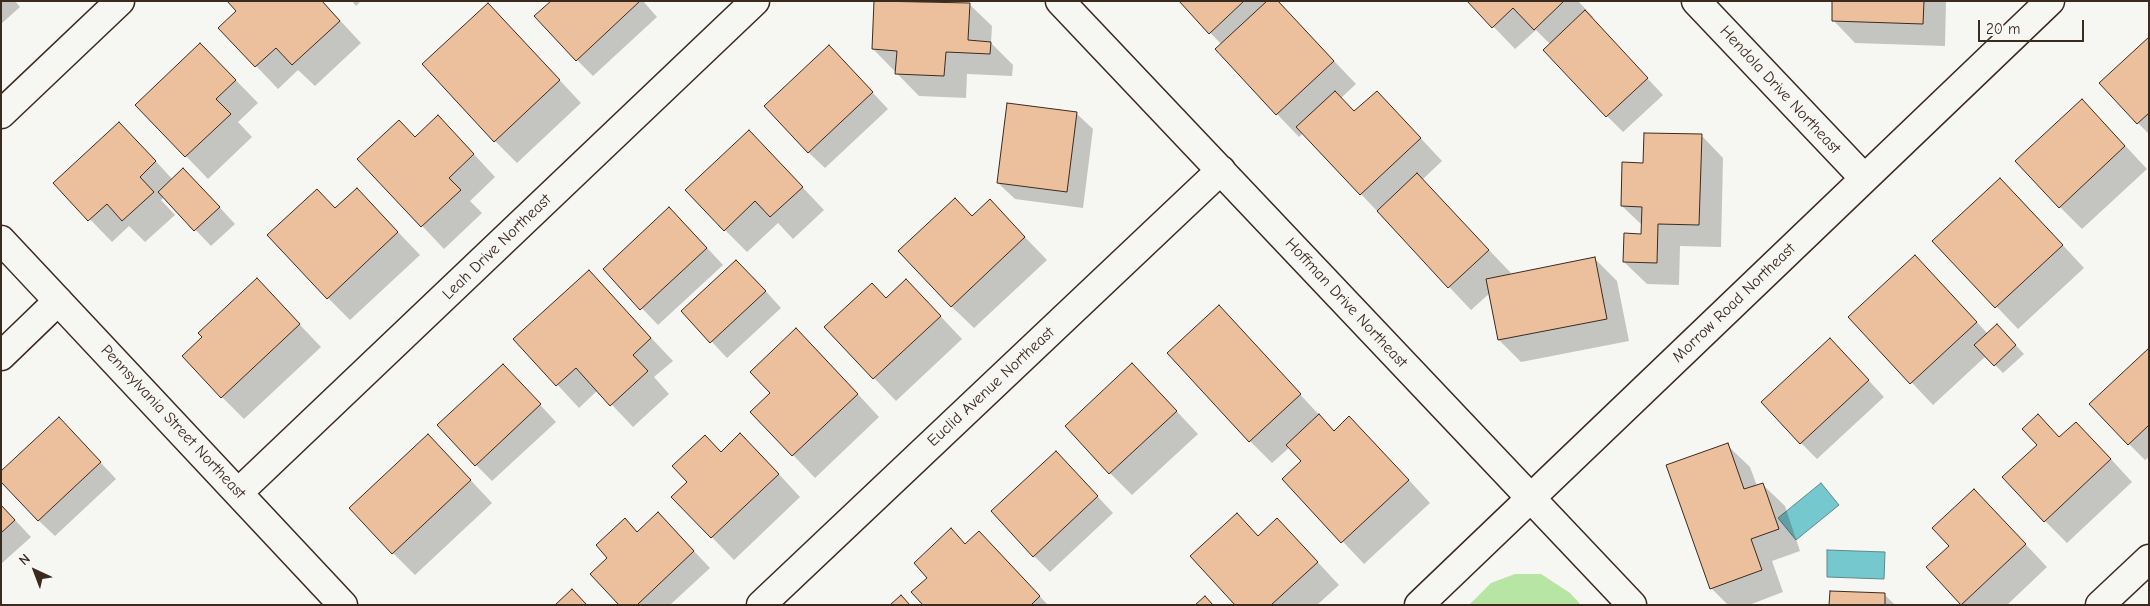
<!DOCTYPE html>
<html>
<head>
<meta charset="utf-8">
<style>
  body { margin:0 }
  #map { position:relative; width:2150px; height:606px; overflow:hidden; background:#f6f6f2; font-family:"Comic Neue",sans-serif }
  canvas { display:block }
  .frame { position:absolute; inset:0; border:2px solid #3b2a1e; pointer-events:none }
  .north { position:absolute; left:10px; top:546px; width:50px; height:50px; -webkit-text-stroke:4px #f6f6f2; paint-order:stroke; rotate:317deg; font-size:14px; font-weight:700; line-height:20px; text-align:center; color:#3b2a1e }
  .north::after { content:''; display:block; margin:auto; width:18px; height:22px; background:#3b2a1e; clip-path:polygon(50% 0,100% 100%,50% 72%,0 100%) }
  .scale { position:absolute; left:1978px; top:20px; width:106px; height:22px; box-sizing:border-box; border:2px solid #3b2a1e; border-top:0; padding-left:6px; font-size:15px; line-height:18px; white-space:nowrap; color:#3b2a1e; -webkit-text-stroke:4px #f6f6f2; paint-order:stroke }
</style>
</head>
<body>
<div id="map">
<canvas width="2150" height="606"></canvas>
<div class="frame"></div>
<div class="north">N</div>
<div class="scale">20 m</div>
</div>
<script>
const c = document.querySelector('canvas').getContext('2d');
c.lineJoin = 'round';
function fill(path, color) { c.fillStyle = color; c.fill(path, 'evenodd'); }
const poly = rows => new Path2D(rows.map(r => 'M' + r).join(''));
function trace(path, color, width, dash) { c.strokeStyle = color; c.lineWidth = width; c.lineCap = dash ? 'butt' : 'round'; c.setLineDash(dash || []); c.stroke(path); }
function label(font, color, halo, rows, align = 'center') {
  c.font = font + ' "Comic Neue",sans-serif'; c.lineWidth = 4; c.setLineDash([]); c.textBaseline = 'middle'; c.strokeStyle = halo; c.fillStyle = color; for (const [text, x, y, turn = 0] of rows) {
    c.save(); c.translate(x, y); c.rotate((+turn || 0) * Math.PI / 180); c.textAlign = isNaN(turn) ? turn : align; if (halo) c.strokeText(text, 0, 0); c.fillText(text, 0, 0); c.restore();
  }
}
fill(poly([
  [1515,574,1541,574,1570,593,1581,605,1469,605,1491,583]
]), '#b7e5a3');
const water = poly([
  [1821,483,1839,505,1796,540,1778,518,1821,483],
  [1827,550,1885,552,1884,579,1827,577,1827,550]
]);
fill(water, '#76c8cf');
trace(water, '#5e8988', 1);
fill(poly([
  [1,1,15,1,20,7,1,24],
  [322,1,361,43,315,86,298,70,278,89,220,28],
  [352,1,361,1,356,6],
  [552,1,643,1,657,17,593,76,577,60],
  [875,1,969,4,992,26,991,43,1013,65,1012,76,967,74,966,98,919,96,873,49],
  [1180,1,1277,1,1356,84,1341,98,1355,112,1399,115,1442,161,1422,180,1511,273,1508,276,1595,259,1617,281,1629,341,1521,362,1499,340,1490,293,1471,310,1303,133,1299,137,1277,114,1217,50,1222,45],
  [1469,1,1578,1,1593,17,1592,19,1663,95,1623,132,1607,116,1550,44,1536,30,1515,49],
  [1834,1,1946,1,1945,46,1855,43,1833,20],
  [510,27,581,103,517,163,495,141],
  [2149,38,2149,134,2138,123],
  [845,63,888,109,825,168,808,152],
  [223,67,258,103,238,122,252,137,208,179,137,105],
  [1076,113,1093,129,1083,208,1015,199,998,183],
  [2104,123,2147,169,2082,229,2060,207],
  [1701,135,1723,158,1721,247,1680,246,1679,285,1647,284,1624,262,1642,235,1643,226,1622,206,1644,164],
  [416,138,460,139,495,177,470,201,482,213,444,249,359,159],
  [141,145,173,180,200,186,235,224,211,246,164,197,161,200,175,215,145,242,129,226,112,242,55,183],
  [771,154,824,210,793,239,778,223,747,252,725,230],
  [990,201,1047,260,974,328,951,306,973,217],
  [2022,201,2084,268,2018,329,1934,241],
  [336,209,379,212,420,255,350,320,328,298],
  [686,225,723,265,658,325,604,269],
  [589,272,673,361,654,377,669,394,633,427,598,390,579,408,515,339],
  [753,277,781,308,727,358,683,311],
  [1937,279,1988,334,1997,325,2024,354,2003,373,1986,356,1933,405,1850,317],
  [257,280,321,347,244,419,222,397,204,337],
  [886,300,928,303,962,339,896,401,874,378],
  [1219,307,1335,432,1372,440,1430,503,1364,564,1284,479,1303,461,1290,447,1272,463,1250,441],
  [2149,350,2149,457,2145,460,2129,444],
  [819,352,879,417,815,478,752,412],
  [1846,356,1884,397,1817,459,1801,443],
  [519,382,556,422,492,481,476,465],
  [1154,387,1198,434,1132,495,1110,473],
  [2038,416,2060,438,2098,445,2132,482,2067,543,2045,521],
  [75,435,116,479,55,536,38,520],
  [1727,445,1750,467,1757,486,1762,484,1785,506,1800,551,1772,561,1783,592,1749,605,1728,605,1711,588],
  [722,453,763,457,800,497,734,560,673,497],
  [450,458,492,503,415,575,393,553],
  [1072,469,1113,513,1050,572,1034,556],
  [1,505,31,537,1,564],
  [1996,513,2047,567,2007,605,1963,605,1928,567,1951,546],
  [1236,514,1259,537,1299,542,1339,585,1317,605,1236,605],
  [674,530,710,568,670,605,621,605,638,533],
  [979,532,1001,555,1048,605,925,605,928,578],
  [1885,595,1895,605,1830,605]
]), '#0003');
const building = poly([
  [227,1,322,1,340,21,292,65,276,48,255,67,218,28,236,11,227,1],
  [551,1,640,1,576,61,534,16,551,1],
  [874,1,970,3,968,40,991,42,990,54,946,52,944,76,895,74,897,51,872,49,874,1],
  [1179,1,1244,1,1209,34,1179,1],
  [1267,1,1278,1,1334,61,1276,115,1215,49,1267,1],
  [1467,1,1564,1,1534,30,1513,8,1492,28,1467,1],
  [1832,1,1924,1,1923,24,1832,21,1832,1],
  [488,3,560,80,494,142,422,64,488,3],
  [1585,10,1648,78,1606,117,1543,50,1585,10],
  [2149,37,2149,113,2137,124,2099,83,2149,37],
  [200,43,236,80,216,99,231,114,185,157,135,105,200,43],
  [829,45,873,92,808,153,764,106,829,45],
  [1335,91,1354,111,1377,91,1421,138,1360,195,1296,127,1335,91],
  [2082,99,2125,146,2059,208,2015,161,2082,99],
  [1007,103,1077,112,1067,192,997,183,1007,103],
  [438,115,474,154,449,178,461,190,421,227,357,159,399,120,415,137,438,115],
  [119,122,156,161,140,177,154,192,122,221,107,204,88,221,53,183,119,122],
  [749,130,803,187,770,217,755,201,724,231,685,190,749,130],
  [1644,133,1702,134,1699,225,1658,224,1657,263,1623,262,1624,233,1641,234,1642,207,1621,206,1622,162,1643,163,1644,133],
  [183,168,220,207,194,231,158,192,183,168],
  [1417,173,1489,250,1448,288,1377,211,1417,173],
  [2000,178,2063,245,1995,308,1932,241,2000,178],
  [357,188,398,232,327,299,267,235,317,189,335,208,357,188],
  [955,198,972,216,990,199,1025,237,951,307,898,251,955,198],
  [669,207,707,248,640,310,603,269,669,207],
  [1915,255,1977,322,1910,384,1848,317,1915,255],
  [1595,257,1607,319,1498,340,1486,279,1595,257],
  [736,260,766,291,710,343,681,311,736,260],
  [589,270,651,338,633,355,648,371,610,406,576,368,556,386,513,339,589,270],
  [257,278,300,324,221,398,182,356,202,337,198,333,257,278],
  [906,279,941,316,873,379,824,327,872,283,886,298,906,279],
  [1219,305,1301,394,1249,442,1167,353,1219,305],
  [1997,324,2016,345,1994,366,1974,345,1997,324],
  [796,328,858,394,792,456,750,412,770,393,750,372,796,328],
  [1830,338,1869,380,1800,444,1761,402,1830,338],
  [2149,348,2149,425,2128,445,2089,404,2149,348],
  [1132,363,1177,411,1109,474,1065,426,1132,363],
  [503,364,541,404,475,466,437,425,503,364],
  [1319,414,1334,431,1349,416,1409,480,1341,543,1282,479,1301,461,1286,445,1319,414],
  [2038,414,2059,437,2076,422,2111,459,2044,522,2002,477,2037,445,2022,429,2038,414],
  [59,417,101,462,38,521,1,482,1,471,59,417],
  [740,433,779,474,711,538,671,497,687,482,672,466,705,435,721,452,740,433],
  [428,434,471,480,392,554,349,508,428,434],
  [1728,443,1744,489,1763,483,1779,529,1751,539,1762,570,1710,589,1666,465,1728,443],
  [1056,451,1098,496,1033,557,991,511,1056,451],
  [1974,489,2026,544,1961,605,1926,567,1949,546,1932,528,1974,489],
  [1,505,15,520,1,533,1,505],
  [658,512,694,551,637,605,619,605,590,574,607,558,596,545,625,518,637,532,658,512],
  [1237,513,1258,536,1277,518,1318,562,1271,605,1235,605,1190,556,1237,513],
  [951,528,965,544,979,531,1040,596,1031,605,923,605,911,592,927,578,914,563,951,528],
  [572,589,587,605,555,605,572,589],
  [1830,591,1885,593,1885,605,1829,605,1830,591],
  [901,595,910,605,890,605,901,595],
  [1205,596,1213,605,1195,605,1205,596]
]);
fill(building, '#edc09d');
trace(building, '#3b2a1e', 1);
const minor = poly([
  [1060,1,1632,605],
  [1696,1,1864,178],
  [1,114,120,1],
  [1,356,58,301],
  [239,492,755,1],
  [761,605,1221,170],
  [1419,605,2050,1]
]);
const tertiary = poly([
  [1,240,343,605],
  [2100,605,2149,559]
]);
trace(minor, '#3b2a1e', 31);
trace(tertiary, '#3b2a1e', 31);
trace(minor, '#f6f6f2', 28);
trace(tertiary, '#f6f6f2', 28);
label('16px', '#3b2a1e', '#f6f6f2', [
  ["Hendola Drive Northeast",1780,90,47],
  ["Leah Drive Northeast",497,247,-44],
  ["Hoffman Drive Northeast",1346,303,47],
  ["Morrow Road Northeast",1734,303,-44],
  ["Euclid Avenue Northeast",991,387,-43],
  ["Pennsylvania Street Northeast",173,422,47]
]);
</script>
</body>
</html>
